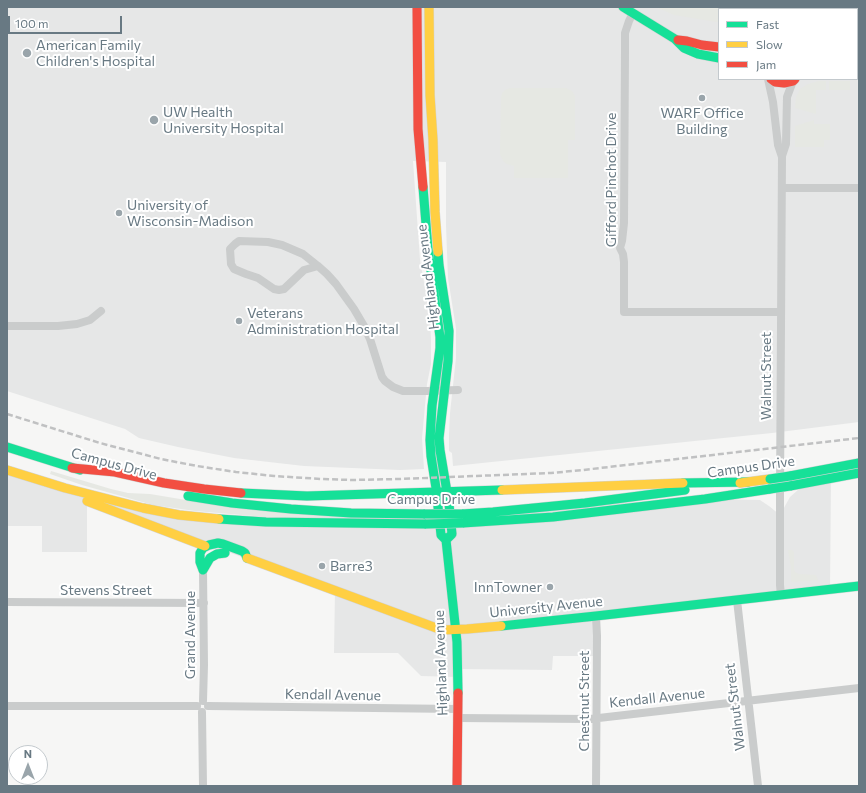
<!DOCTYPE html>
<html>
<head>
<meta charset="utf-8">
<style>
  body { margin:0 }
  #map { position:relative; width:866px; height:793px; overflow:hidden; background:#f6f6f5; font-family:Commissioner,sans-serif }
  canvas { display:block }
  .frame { position:absolute; inset:0; border:8px solid #687983; pointer-events:none }
  .legend { position:absolute; left:718px; top:8px; width:140px; height:72px; box-sizing:border-box; background:#fff; border:1px solid #c3c9cd; margin:0; padding:5px 7px; list-style:none; font-size:12px; color:#687983 }
  .legend li { display:flex; align-items:center; gap:8px; height:20px }
  .legend b { width:20px; border:1px solid #c3c9cd }
  .north { position:absolute; left:8px; top:745px; width:40px; height:40px; box-sizing:border-box; background:#fff; border:1px solid #c3c9cd; border-radius:50%; rotate:0deg; font-size:11px; font-weight:700; line-height:16px; text-align:center; color:#687983 }
  .north::after { content:''; display:block; margin:auto; width:14px; height:18px; background:#9aa5ab; clip-path:polygon(50% 0,100% 100%,50% 72%,0 100%) }
  .scale { position:absolute; left:8px; top:16px; width:114px; height:18px; box-sizing:border-box; border:2px solid #687983; border-top:0; padding-left:5px; font-size:12px; line-height:14px; white-space:nowrap; color:#687983; -webkit-text-stroke:3px #fff; paint-order:stroke }
</style>
</head>
<body>
<div id="map">
<canvas width="866" height="793"></canvas>
<div class="frame"></div>
<ul class="legend">
<li><b style="height:5px;background:#16e098"></b>Fast</li>
<li><b style="height:5px;background:#ffcf43"></b>Slow</li>
<li><b style="height:5px;background:#f24e42"></b>Jam</li>
</ul>
<div class="north">N</div>
<div class="scale">100 m</div>
</div>
<script>
const c = document.querySelector('canvas').getContext('2d');
c.lineJoin = 'round';
function fill(path, color) { c.fillStyle = color; c.fill(path, 'evenodd'); }
const poly = rows => new Path2D(rows.map(r => 'M' + r).join(''));
function trace(path, color, width, dash) { c.strokeStyle = color; c.lineWidth = width; c.lineCap = dash ? 'butt' : 'round'; c.setLineDash(dash || []); c.stroke(path); }
function label(font, color, halo, rows, align = 'center') {
  c.font = font + ' Commissioner,sans-serif'; c.lineWidth = 4; c.setLineDash([]); c.textBaseline = 'middle'; c.strokeStyle = halo; c.fillStyle = color; for (const [text, x, y, turn = 0] of rows) {
    c.save(); c.translate(x, y); c.rotate((+turn || 0) * Math.PI / 180); c.textAlign = isNaN(turn) ? turn : align; if (halo) c.strokeText(text, 0, 0); c.fillText(text, 0, 0); c.restore();
  }
}
fill(poly([
  [7,7,859,7,859,422,772,433,453,466,452,453,449,451,449,436,450,413,456,358,456,328,448,278,446,226,446,162,413,161,420,260,430,315,431,341,431,364,427,384,422,438,424,469,400,470,304,466,234,458,178,447,139,438,125,429,7,391],
  [719,9,857,9,857,79,719,79],
  [7,470,65,488,231,520,705,499,760,500,769,506,780,515,790,497,799,489,831,479,830,590,596,616,597,656,553,656,552,670,458,669,458,677,421,676,398,653,334,653,335,590,87,502,87,552,42,552,42,526,7,526]
]), '#e6e7e7');
fill(poly([
  [656,7,768,7,768,9,719,9,719,22,716,22,674,15],
  [801,7,859,7,859,50,857,50,857,9,801,9],
  [819,81,826,81,826,90,816,90,816,114,795,108,796,97,800,89,808,84],
  [829,81,850,81,850,90,829,90],
  [510,88,566,88,572,91,575,96,575,140,568,140,568,178,514,178,514,166,507,164,503,161,500,154,501,98,502,93,505,90],
  [814,120,814,124,830,124,830,140,824,140,824,147,795,147,795,126],
  [51,471,111,489,128,493,150,494,222,506,333,517,277,518,195,511,153,505,82,485,50,474],
  [788,550,792,550,794,552,794,569,795,572,799,574,816,575,818,580,791,582,791,567]
]), '#e6e8e3');
const fast = poly([
  [623,7,675,39,684,48,698,54,719,58],
  [791,7,791,9],
  [780,9,781,7],
  [857,60,859,60],
  [857,71,859,71],
  [423,187,428,249,440,337,440,348,432,406,430,440,431,456,436,488,441,535,446,540,457,642,458,693],
  [438,252,439,265,449,331,448,361,439,438,440,450,449,504,452,534,446,540],
  [7,447,80,470],
  [790,476,859,463],
  [683,483,748,482],
  [790,486,859,473],
  [241,493,307,496,502,490],
  [188,496,232,503,291,509,351,513,425,514],
  [462,514,493,512,585,503,685,490],
  [219,519,266,522,426,524],
  [463,523,553,517,705,499,770,489],
  [203,570,200,562,200,553,203,548,209,545,218,543,223,544,242,551,245,553,247,558],
  [203,570,210,558,217,554,225,553],
  [501,626,596,616,859,586]
]);
const slow = poly([
  [429,7,430,95,433,140,435,212,438,252],
  [7,470,65,488,143,508,179,515,219,519],
  [740,483,770,479],
  [502,490,683,483],
  [87,501,205,546],
  [247,558,439,629,443,630,467,629,501,626]
]);
const jam = poly([
  [417,7,418,129,423,187],
  [678,40,687,41,702,45,719,47],
  [771,79,775,82,784,83,793,81,795,79],
  [72,468,115,472,164,483,204,489,241,493],
  [457,786,458,693]
]);
trace(fast, '#d3d4d4', 10);
trace(slow, '#d3d4d4', 10);
trace(jam, '#d3d4d4', 10);
trace(poly([
  [633,13,629,21,625,33,625,51,624,223,622,241,620,248,623,254,624,262,624,312,781,312],
  [768,79,773,102,778,145,782,157,780,495,780,585,781,595],
  [782,156,786,144,787,97,793,81],
  [782,188,859,188],
  [318,266,304,270,284,289,279,290,274,289,258,278,246,274,234,269,231,264,230,249,235,244,239,241,268,242,282,245,303,254,318,266,327,274,336,284,354,309,364,326,370,339,382,377,385,381,393,387,403,391,427,391,458,390],
  [7,326,58,326,77,324,90,320,101,311],
  [737,600,758,786],
  [7,602,204,603],
  [596,616,597,636,596,786],
  [203,701,204,665,203,570],
  [7,706,197,706],
  [208,706,457,709],
  [202,712,203,786],
  [457,718,590,719,859,688]
]), '#cacccc', 8);
trace(fast, '#16e098', 9);
trace(slow, '#ffcf43', 9);
trace(jam, '#f24e42', 9);
trace(poly([
  [7,414,100,443,161,459,197,466,236,472,274,476,321,479,352,480,400,479,551,473,583,470,859,438]
]), '#c0c1c2', 2.5, [6, 3]);
const fastBridge = poly([
  [770,479,790,476],
  [770,489,790,486],
  [425,514,462,514],
  [426,524,463,523]
]);
trace(fastBridge, '#d3d4d4', 10, []);
trace(fastBridge, '#16e098', 9);
for (const [x, y, r, color] of [
  [27,53,5,"#9aa5ab"],
  [702,98,4,"#9aa5ab"],
  [154,120,5,"#9aa5ab"],
  [119,213,4,"#9aa5ab"],
  [239,321,4,"#9aa5ab"],
  [322,566,4,"#9aa5ab"],
  [550,587,4,"#9aa5ab"]
]) { const dot = new Path2D(); dot.arc(x, y, r, 0, 2 * Math.PI); c.fillStyle = color; c.fill(dot); trace(dot, '#fff', 1.5); }
label('14px', '#687983', '#fff', [
  ["American Family",36,45],
  ["Children's Hospital",36,61],
  ["UW Health",163,112],
  ["University Hospital",163,128],
  ["WARF Office",702,113,"center"],
  ["Building",702,129,"center"],
  ["University of",127,205],
  ["Wisconsin-Madison",127,221],
  ["Veterans",247,313],
  ["Administration Hospital",247,329],
  ["Barre3",330,566],
  ["InnTowner",542,587,"right"]
], 'left');
label('14px', '#687983', '#fff', [
  ["Gifford Pinchot Drive",611,180,-90],
  ["Highland Avenue",428,277,-97],
  ["Walnut Street",766,376,-90],
  ["Campus Drive",114,464,15],
  ["Campus Drive",751,467,-8],
  ["Campus Drive",431,499],
  ["Stevens Street",106,590],
  ["University Avenue",546,607,-6],
  ["Grand Avenue",190,635,-90],
  ["Highland Avenue",441,663,-92],
  ["Kendall Avenue",333,695,1],
  ["Kendall Avenue",657,698,-6],
  ["Chestnut Street",584,701,-90],
  ["Walnut Street",735,707,-97]
]);
</script>
</body>
</html>
